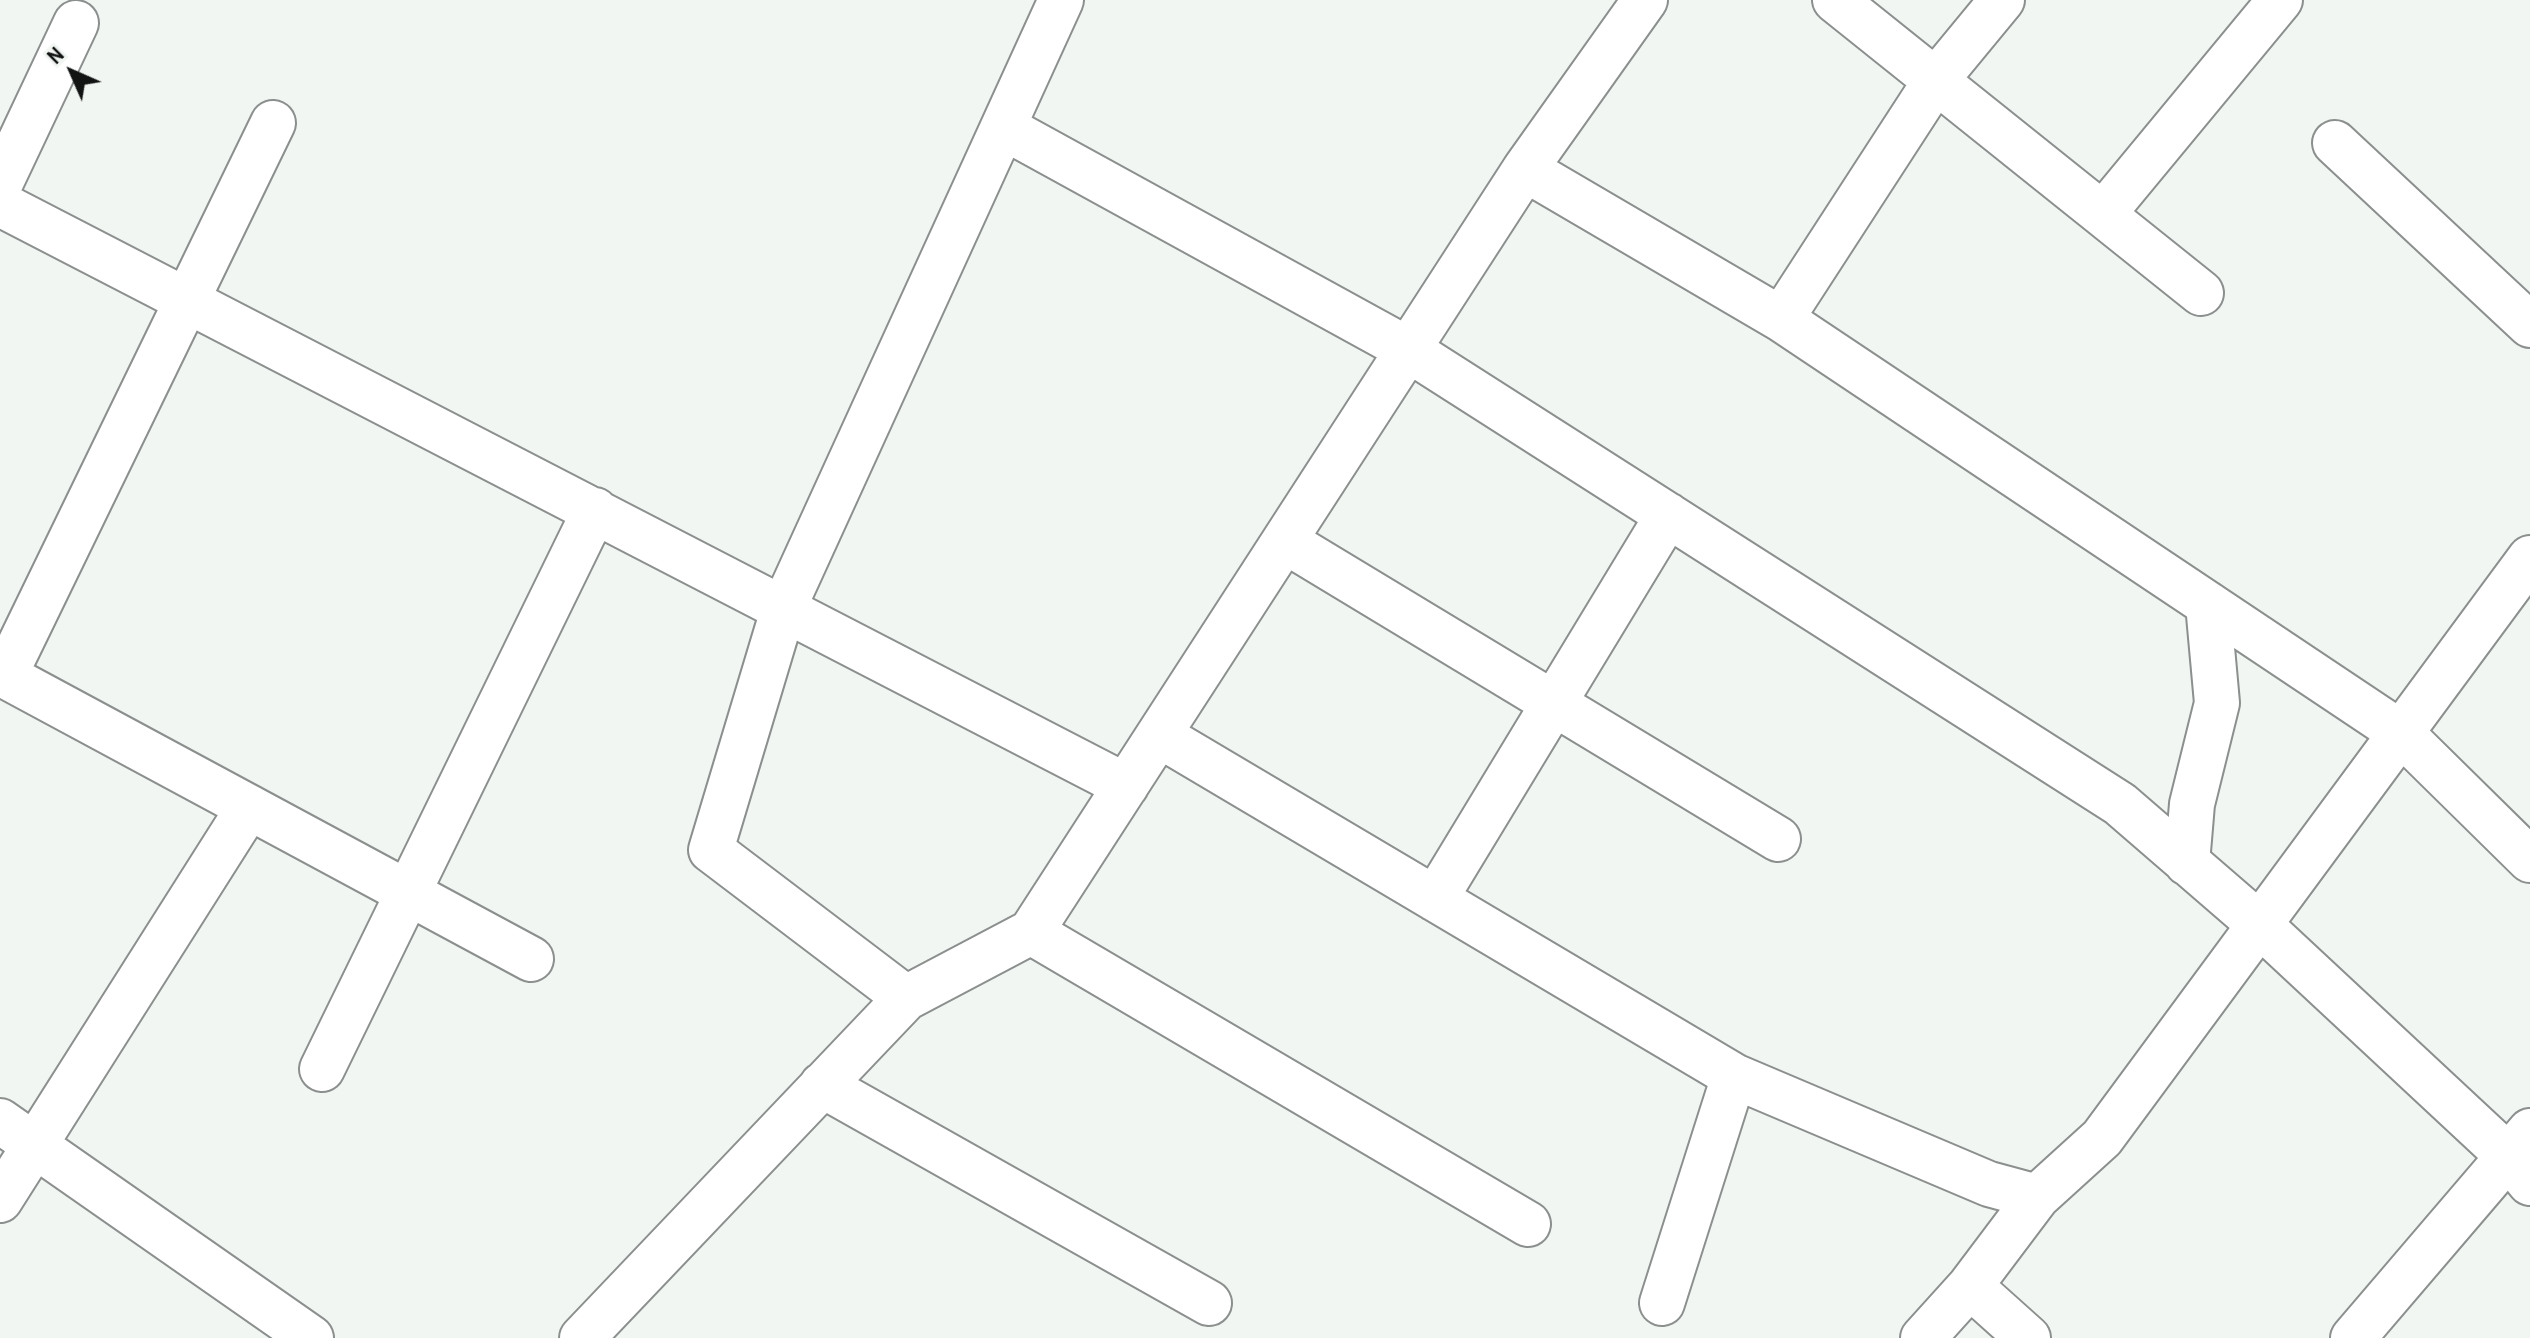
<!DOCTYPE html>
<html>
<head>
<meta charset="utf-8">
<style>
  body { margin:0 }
  #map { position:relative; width:2530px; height:1338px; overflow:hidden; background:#f2f6f3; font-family:"Archivo Narrow",sans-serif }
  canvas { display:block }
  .north { position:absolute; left:32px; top:32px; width:80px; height:80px; -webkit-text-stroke:6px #f2f6f3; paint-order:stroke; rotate:315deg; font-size:22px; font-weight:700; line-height:32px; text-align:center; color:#121413 }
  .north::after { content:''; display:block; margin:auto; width:28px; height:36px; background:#121413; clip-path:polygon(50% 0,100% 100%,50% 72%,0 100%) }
</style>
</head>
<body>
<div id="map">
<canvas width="2530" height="1338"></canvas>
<div class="north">N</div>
</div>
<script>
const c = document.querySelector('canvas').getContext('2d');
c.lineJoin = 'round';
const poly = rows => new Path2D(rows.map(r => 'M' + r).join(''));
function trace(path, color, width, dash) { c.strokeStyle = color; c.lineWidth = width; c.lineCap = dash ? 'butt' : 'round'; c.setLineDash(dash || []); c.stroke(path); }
const minor = poly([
  [1835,0,2201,293],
  [1003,127,1409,350,2120,804,2260,925,2508,1156,2530,1183],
  [2335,143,2530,325],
  [1525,169,1781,319,2401,733,2530,860],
  [0,184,76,23],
  [0,204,1126,786],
  [2103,214,2280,0],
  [1781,319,1936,80,2002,0],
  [1285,541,1778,839],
  [0,673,531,959],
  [5,675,273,123],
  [1159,735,1734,1076,1989,1184,2037,1197],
  [2187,863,2192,804,2217,703,2208,604],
  [1435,899,1668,515],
  [1031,932,1528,1224],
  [906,998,711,850,784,607,1061,0],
  [322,1069,595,510],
  [822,1085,1209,1303],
  [0,1121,311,1338],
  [0,1200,249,807],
  [1970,1286,2028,1338],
  [1662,1303,1734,1076],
  [582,1338,906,998,1031,932,1525,169,1645,0],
  [1923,1338,1970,1286,2037,1197,2102,1138,2530,558],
  [2353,1338,2530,1131]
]);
trace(minor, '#8b8f8d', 48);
trace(minor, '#fff', 44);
</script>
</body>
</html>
